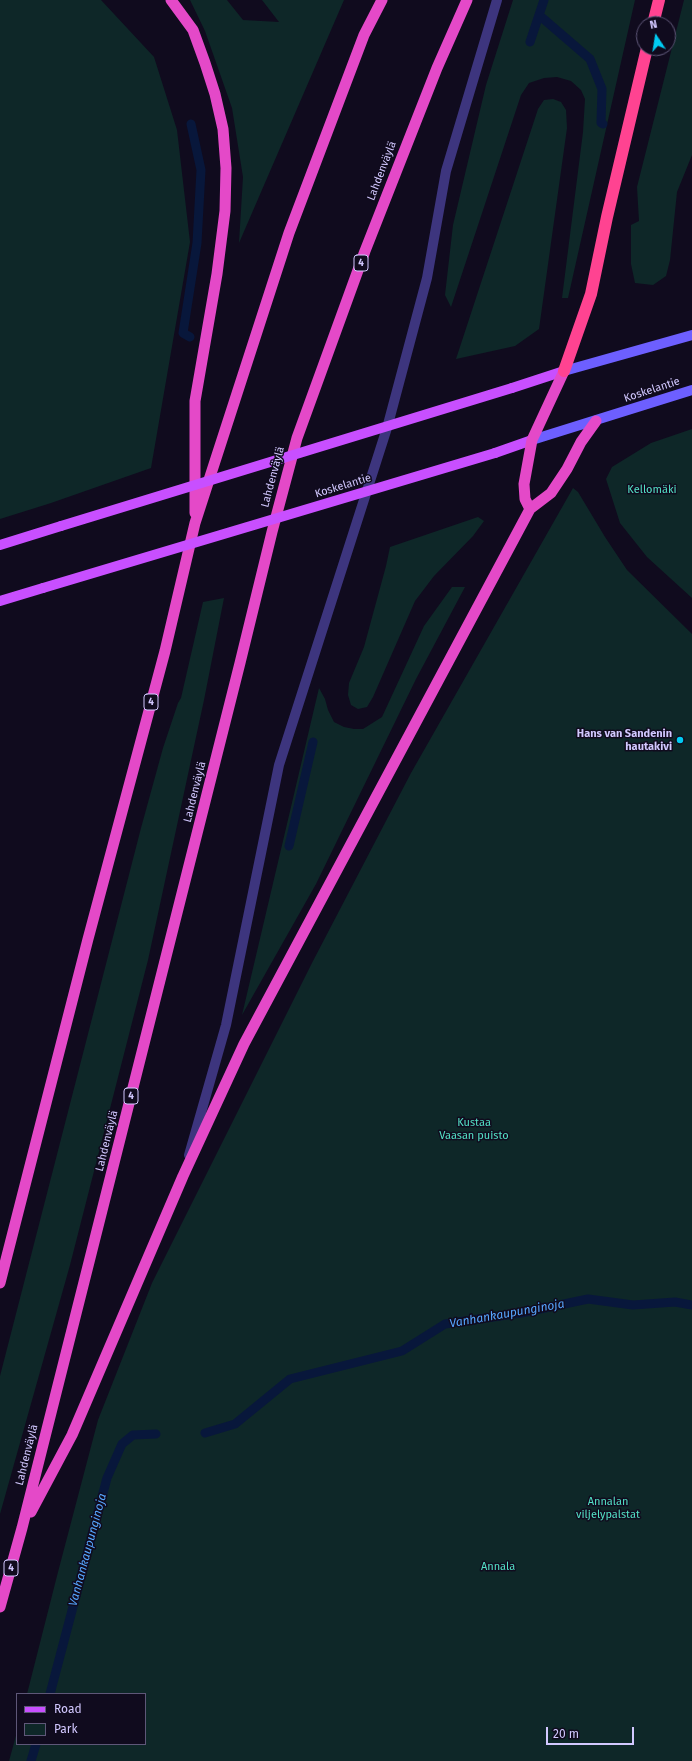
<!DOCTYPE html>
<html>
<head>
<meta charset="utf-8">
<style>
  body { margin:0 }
  #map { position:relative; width:692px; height:1761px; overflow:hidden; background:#100b1e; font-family:"Fira Sans",sans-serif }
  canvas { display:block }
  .legend { position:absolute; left:16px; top:1693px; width:130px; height:52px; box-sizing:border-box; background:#100b1e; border:1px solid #5e5778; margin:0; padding:5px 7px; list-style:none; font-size:12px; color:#d2c8ff }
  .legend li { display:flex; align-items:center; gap:8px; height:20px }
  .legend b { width:20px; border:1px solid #5e5778 }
  .north { position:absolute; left:636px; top:16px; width:40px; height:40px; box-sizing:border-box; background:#100b1e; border:1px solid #5e5778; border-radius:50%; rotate:348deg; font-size:11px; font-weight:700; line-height:16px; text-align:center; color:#d2c8ff }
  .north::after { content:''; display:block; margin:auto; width:14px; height:18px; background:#00ccf3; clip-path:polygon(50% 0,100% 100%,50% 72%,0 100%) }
  .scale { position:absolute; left:546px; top:1727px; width:88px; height:18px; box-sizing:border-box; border:2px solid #d2c8ff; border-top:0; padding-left:5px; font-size:12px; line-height:14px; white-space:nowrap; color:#d2c8ff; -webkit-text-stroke:3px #100b1e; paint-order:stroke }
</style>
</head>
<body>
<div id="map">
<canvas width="692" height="1761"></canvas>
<ul class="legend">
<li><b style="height:5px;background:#c84fff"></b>Road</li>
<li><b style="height:11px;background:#0e2728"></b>Park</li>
</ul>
<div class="north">N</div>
<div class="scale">20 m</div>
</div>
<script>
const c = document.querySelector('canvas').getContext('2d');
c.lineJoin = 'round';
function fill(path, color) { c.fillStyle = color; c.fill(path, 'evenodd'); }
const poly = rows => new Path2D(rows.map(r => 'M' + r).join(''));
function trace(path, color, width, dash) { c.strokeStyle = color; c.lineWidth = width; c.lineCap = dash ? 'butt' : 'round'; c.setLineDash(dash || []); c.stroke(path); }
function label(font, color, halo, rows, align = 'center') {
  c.font = font + ' "Fira Sans",sans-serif'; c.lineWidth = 3; c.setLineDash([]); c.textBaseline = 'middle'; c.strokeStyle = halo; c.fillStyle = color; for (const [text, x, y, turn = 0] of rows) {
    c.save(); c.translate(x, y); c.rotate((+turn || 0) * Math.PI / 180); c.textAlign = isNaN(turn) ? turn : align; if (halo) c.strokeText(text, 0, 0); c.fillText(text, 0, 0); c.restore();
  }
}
fill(poly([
  [0,0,101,0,154,57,177,130,190,242,151,468,51,503,0,519],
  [190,0,227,0,243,20,279,22,262,0,344,0,239,243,243,177,232,108,205,31],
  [513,0,635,0,568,298,562,298,583,132,585,99,581,90,571,81,557,77,544,78,529,83,521,95,451,307,445,295,453,225,486,85],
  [684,0,692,0,692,155,677,192,670,260,666,276,653,285,635,283,631,264,631,225,639,221,637,187],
  [553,99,561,102,566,110,567,128,539,329,515,346,456,359,538,109,544,100],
  [692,429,692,598,647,557,620,523,606,479,612,467,651,443],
  [573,488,578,492,605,537,627,570,692,634,692,1761,9,1761,17,1732,17,1744,145,1744,145,1694,27,1694,58,1572,98,1420,152,1283,313,961,411,773],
  [478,517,484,521,473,536,434,576,415,601,373,697,367,707,358,709,351,705,348,695,349,683,364,647,386,566,390,547],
  [452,587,465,587,416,679,316,884,242,1015,319,688,325,699,328,710,334,722,344,727,354,729,363,729,382,717,424,626],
  [224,598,204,700,148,960,70,1265,0,1514,0,1376,141,828,163,748,178,703,181,698,203,602]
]), '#0e2728');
trace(poly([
  [539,15,590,59,602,89,601,123,603,124],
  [530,42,544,0],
  [190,337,183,333,197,243,201,170,191,124],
  [289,846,313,742],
  [205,1433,235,1424,290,1379,402,1351,445,1324,521,1313,588,1299,633,1305,675,1302,692,1305],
  [50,1694,107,1478,122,1444,133,1435,156,1434],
  [31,1761,36,1744]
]), '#08173b', 9);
trace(poly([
  [189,1155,226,1025,279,765,387,428,427,278,446,171,497,0]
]), '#3d357e', 10);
trace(poly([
  [564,371,692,335],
  [532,440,692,390]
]), '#6d5fff', 10);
trace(poly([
  [512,388,564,371],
  [495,453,532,440],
  [0,545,61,526],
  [0,601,43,588]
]), '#c84fff', 10);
trace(poly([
  [171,0,193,30,205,63,215,94,223,129,226,168,225,211,217,274,195,401,195,513],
  [530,509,525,499,524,484,532,440,564,371],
  [0,1283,88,939,165,651,195,523,289,233,364,35,382,0],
  [31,1512,72,1435,183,1176,244,1044,530,509,551,493,567,469,581,442,596,421],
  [0,1607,22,1528,240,663,272,532,297,438,365,251,437,68,467,0]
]), '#e449c8', 11);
trace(poly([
  [653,24,659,0],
  [564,371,591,294,607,217,647,48]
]), '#ff4391', 12);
trace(poly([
  [61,526,512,388],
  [43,588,495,453]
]), '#c84fff', 10);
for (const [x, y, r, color] of [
  [680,740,4,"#00ccf3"]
]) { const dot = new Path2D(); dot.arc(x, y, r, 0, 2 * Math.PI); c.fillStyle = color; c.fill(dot); trace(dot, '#100b1e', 1.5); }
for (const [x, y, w] of [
  [361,263,14],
  [151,702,14],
  [131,1096,14],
  [11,1568,14]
]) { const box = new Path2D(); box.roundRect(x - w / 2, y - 8, w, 16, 3); c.fillStyle = '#100b1e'; c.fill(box); trace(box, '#d2c8ff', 1); }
label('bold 10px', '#d2c8ff', null, [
  ["4",361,263],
  ["4",151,702],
  ["4",131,1096],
  ["4",11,1568]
]);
label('11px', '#d2c8ff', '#100b1e', [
  ["Lahdenväylä",382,171,-69],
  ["Koskelantie",652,390,-18],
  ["Lahdenväylä",273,477,-75],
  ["Koskelantie",343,486,-17],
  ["Lahdenväylä",195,792,-76],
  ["Lahdenväylä",107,1141,-76],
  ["Lahdenväylä",27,1455,-76]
]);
label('11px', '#53e1c6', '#100b1e', [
  ["Kellomäki",652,490],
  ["Kustaa",474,1123],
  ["Vaasan puisto",474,1136],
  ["Annalan",608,1502],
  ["viljelypalstat",608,1515],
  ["Annala",498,1567]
]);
label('bold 11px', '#d2c8ff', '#100b1e', [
  ["Hans van Sandenin",672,734],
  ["hautakivi",672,747]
], 'right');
label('italic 12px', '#56a6ff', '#100b1e', [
  ["Vanhankaupunginoja",507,1314,-10],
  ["Vanhankaupunginoja",88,1550,-75]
]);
</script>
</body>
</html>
